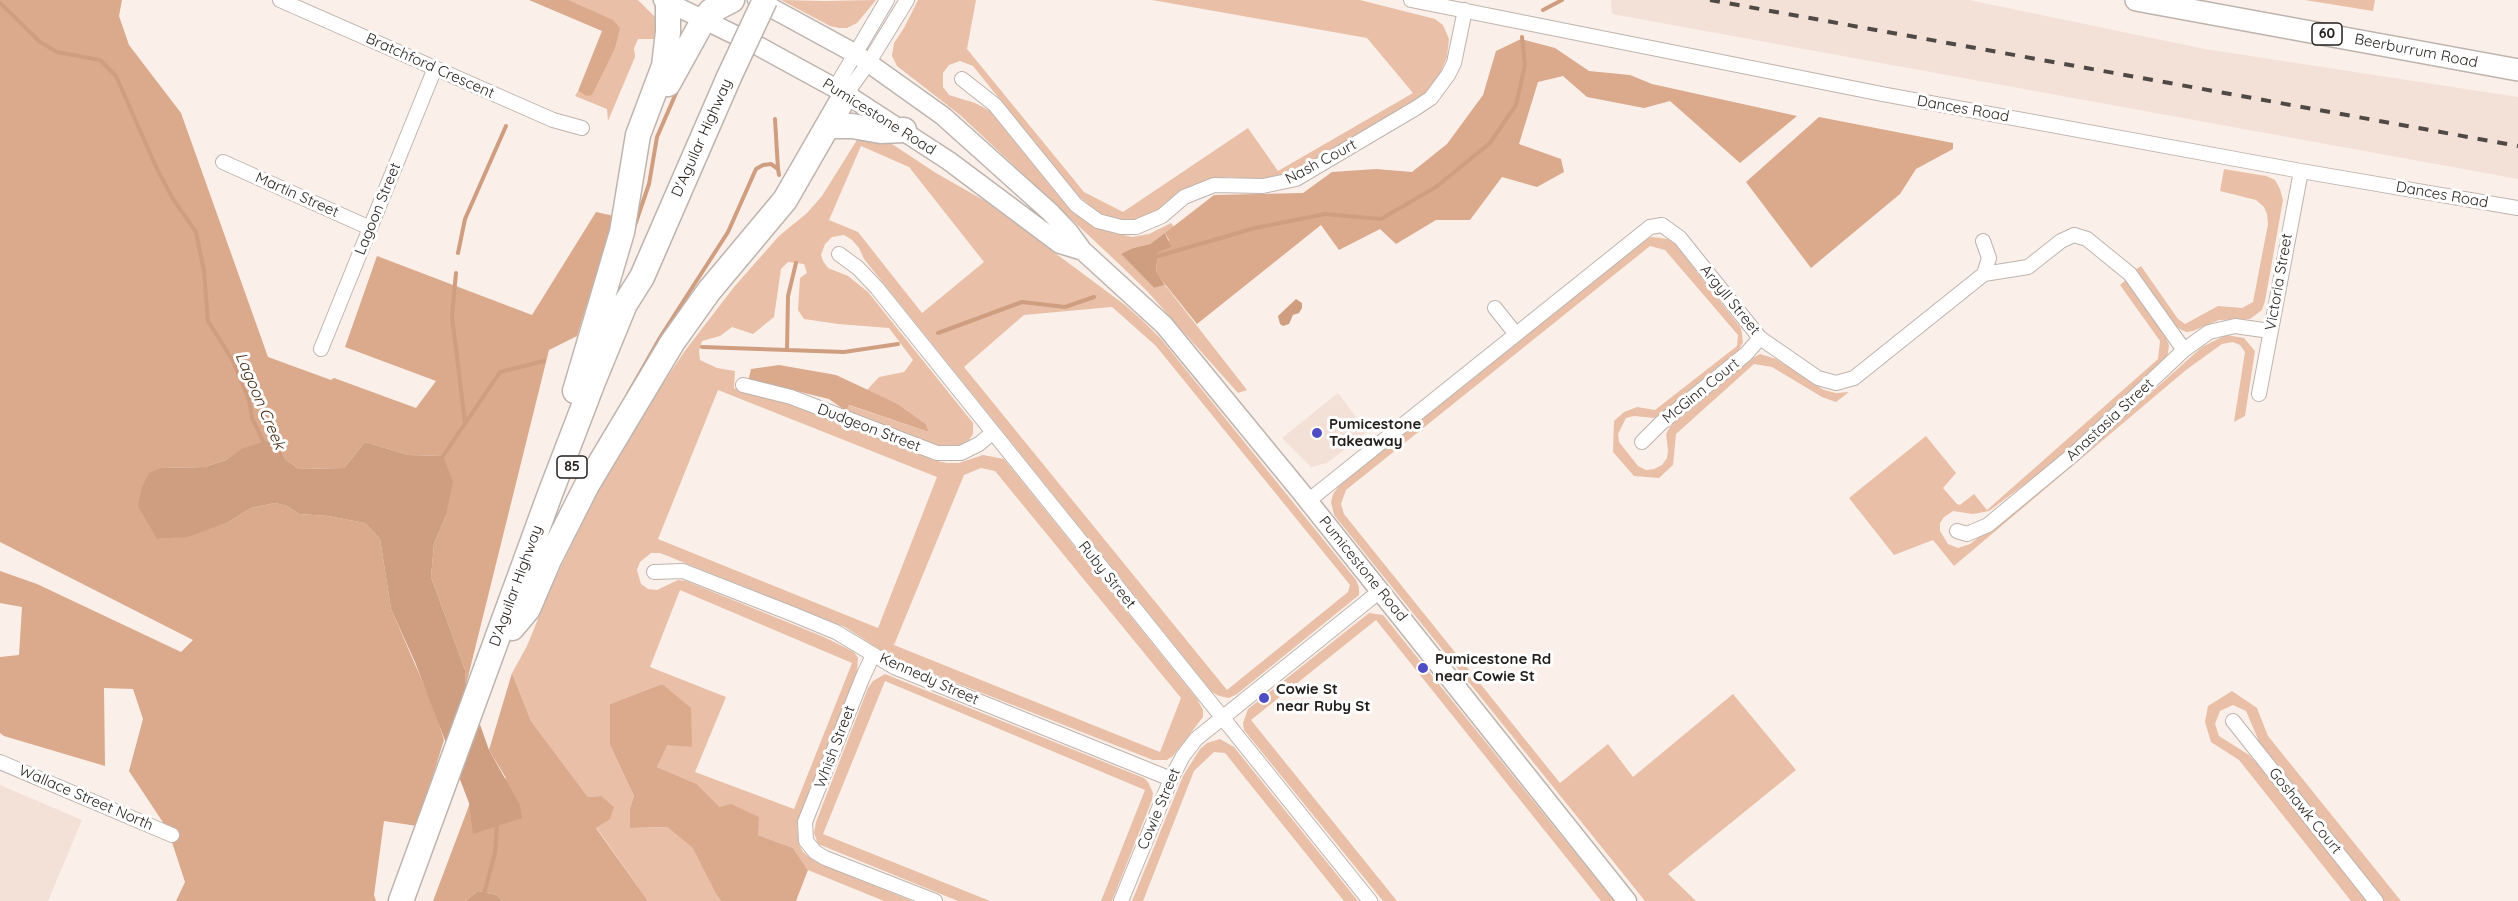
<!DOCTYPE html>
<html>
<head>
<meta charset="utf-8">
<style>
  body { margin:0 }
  canvas { display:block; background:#faefe9 }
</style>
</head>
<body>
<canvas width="2518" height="901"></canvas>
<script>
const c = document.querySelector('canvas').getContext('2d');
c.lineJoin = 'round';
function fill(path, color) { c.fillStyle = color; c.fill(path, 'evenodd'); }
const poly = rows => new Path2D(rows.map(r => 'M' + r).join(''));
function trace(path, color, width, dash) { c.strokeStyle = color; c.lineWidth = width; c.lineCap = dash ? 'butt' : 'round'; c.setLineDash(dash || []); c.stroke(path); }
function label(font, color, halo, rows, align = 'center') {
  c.font = font + ' Quicksand,sans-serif'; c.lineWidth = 6; c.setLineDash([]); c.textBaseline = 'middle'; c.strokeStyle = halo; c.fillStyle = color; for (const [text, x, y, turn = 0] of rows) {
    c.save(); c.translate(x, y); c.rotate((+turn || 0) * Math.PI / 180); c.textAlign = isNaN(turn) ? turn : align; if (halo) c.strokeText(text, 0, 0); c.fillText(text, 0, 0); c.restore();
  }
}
fill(poly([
  [1611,0,1969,0,2205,49,2518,97,2518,179,1612,14],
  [1338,393,1367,432,1327,463,1311,467,1282,438],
  [0,785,82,820,48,901,0,901]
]), '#f3e1d7');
fill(poly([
  [569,0,638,0,658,20,659,39,638,39,634,48,635,57,608,121,607,109,575,96,578,91,586,96,612,20],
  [781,0,824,1,876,0,857,23,847,28,839,28,830,26],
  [918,0,976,0,967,49,1084,192,1123,212,1248,128,1278,171,1413,93,1367,38,1152,0,1360,0,1435,19,1443,25,1449,39,1447,57,1440,74,1429,90,1416,102,1306,166,1283,177,1262,180,1230,177,1208,180,1188,189,1160,212,1141,220,1125,222,1106,218,1077,195,973,66,960,61,949,65,943,73,943,87,949,95,975,103,990,111,1062,200,1085,221,1099,229,1132,237,1149,234,1171,223,1174,227,1150,244,1133,248,1122,255,1154,288,1165,285,1247,390,1238,393,1147,291,1117,262,960,115,897,66,892,56,894,43,904,28],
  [2305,0,2375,0,2373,11],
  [860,135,892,144,936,173,985,201,1125,305,1143,321,1161,339,1356,580,1359,587,1359,595,1237,694,1229,698,1219,696,1212,692,864,259,859,248,852,240,844,235,832,237,825,244,821,255,823,261,828,268,848,276,868,292,973,423,973,434,969,440,953,449,940,447,846,411,848,405,929,432,926,424,898,404,867,390,879,377,904,372,913,360,889,328,838,324,804,319,798,310,800,278,807,273,804,264,788,262,781,269,774,317,753,334,732,327,720,336,702,341,699,351,700,360,717,368,735,371,734,388,749,394,779,399,933,460,947,463,959,463,983,455,1004,459,1197,699,1203,710,1203,717,1173,756,1167,760,1153,760,893,658,845,627,660,553,651,553,640,562,637,570,641,584,648,589,657,590,678,580,686,581,824,637,854,652,858,658,857,672,797,825,799,845,803,852,816,862,912,901,884,901,808,870,793,848,758,835,720,807,697,784,657,767,666,744,692,747,662,684,610,704,610,745,634,796,630,808,631,828,667,827,694,848,716,894,721,901,648,901,596,827,601,796,588,797,531,721,512,673,527,646,551,587,597,493,662,385,684,352,734,287,779,236,807,213,822,196],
  [861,146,909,167,984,262,922,313,858,232,829,220],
  [1112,307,1156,346,1350,585,1348,592,1227,690,964,367,1024,315],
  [718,390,937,477,878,628,658,539],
  [981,468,995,471,1181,698,1160,752,894,645,964,475],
  [680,590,852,663,794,809,695,772,726,697,650,667],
  [2224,169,2266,176,2275,180,2280,189,2283,200,2265,301,2262,310,2250,319,2219,320,2193,331,2186,332,2172,325,2135,270,2141,266,2178,319,2185,324,2218,306,2242,308,2253,302,2268,224,2267,214,2264,207,2256,200,2220,191],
  [1652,237,1668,239,1675,244,1741,328,1743,342,1737,354,1661,415,1654,418,1634,416,1626,418,1618,434,1619,442,1638,466,1646,470,1654,469,1662,465,1667,458,1668,450,1666,434,1673,421,1753,358,1760,354,1776,359,1824,390,1836,393,1849,392,1836,402,1833,401,1822,397,1772,367,1754,364,1676,434,1673,465,1659,478,1634,476,1613,452,1614,421,1624,412,1637,407,1655,410,1737,346,1738,335,1665,250,1650,246,1346,490,1341,504,1344,514,1560,783,1608,744,1633,777,1733,694,1796,770,1668,874,1696,901,1645,901,1334,515,1331,502,1333,494,1342,482,1644,240],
  [2126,280,2166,338,2169,345,2167,359,2061,457,1989,511,1973,514,1953,511,1944,517,1940,523,1940,531,1948,544,1958,548,1970,544,2067,468,2202,347,2226,335,2244,338,2255,351,2245,416,2234,422,2245,352,2240,345,2233,342,2222,344,2186,370,1954,566,1933,540,1894,555,1849,498,1926,436,1956,473,1943,488,1957,504,1960,505,1974,494,1987,510,2158,359,2160,341,2120,285],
  [1369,613,1383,615,1614,901,1601,901,1376,620,1251,720,1397,901,1383,901,1244,730,1243,723,1248,709],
  [885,674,1144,778,1148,782,1153,793,1152,800,1112,901,1101,901,1145,790,885,681,823,834,990,901,958,901,818,844,814,833,816,822,868,688,873,681],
  [2232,691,2257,708,2268,736,2401,901,2383,901,2264,753,2246,711,2233,705,2220,711,2215,724,2219,736,2249,755,2265,772,2368,901,2351,901,2239,760,2211,742,2205,722,2208,706],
  [1220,739,1234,747,1358,901,1344,901,1225,753,1214,752,1194,771,1143,901,1132,901,1183,776,1200,749,1207,743]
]), '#e9c0a7');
fill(poly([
  [0,0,122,0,119,16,129,45,181,113,268,357,331,380,334,378,416,408,436,381,345,347,377,256,532,315,596,212,614,216,577,336,549,350,466,685,465,670,431,577,434,544,446,515,443,456,409,455,365,442,344,468,299,469,286,460,277,444,242,449,226,460,205,467,160,468,157,539,187,536,227,523,251,508,275,503,287,506,299,514,328,516,365,523,380,539,391,609,434,708,444,740,417,826,384,821,374,895,376,901,176,901,185,882,168,830,129,771,143,719,133,689,104,688,105,766,4,736,0,733,0,657,19,655,22,607,0,603,0,571,37,584,181,652,193,640,0,542],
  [529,0,569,0,613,20,620,28,615,48,592,95,586,96,578,91,602,31],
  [1521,39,1555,48,1589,71,1630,75,1652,84,1797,116,1740,163,1670,101,1644,108,1587,97,1563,76,1538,82,1519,144,1561,159,1564,172,1537,187,1502,177,1470,220,1436,220,1396,244,1380,229,1339,250,1321,225,1197,324,1156,273,1158,252,1169,240,1165,233,1214,195,1303,193,1332,172,1376,169,1412,172,1447,144,1483,95,1496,51],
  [1819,117,1953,143,1953,149,1916,169,1900,194,1811,268,1746,182],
  [779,365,836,375,898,404,926,424,929,432,849,405,846,411,829,399,788,389,748,382,751,369],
  [512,673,531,721,588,797,601,796,614,807,610,819,596,828,648,901,502,901,497,895,478,891,465,901,433,901,470,803,506,778,489,750],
  [662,684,691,708,692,747,667,745,657,767,697,784,720,807,731,804,759,817,758,835,793,848,808,870,796,901,721,901,716,894,693,848,667,827,630,828,630,808,634,796,610,745,610,704]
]), '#dba98b');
fill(poly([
  [1165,233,1171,247,1158,252,1156,272,1165,285,1154,288,1121,254,1133,248,1150,244],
  [1296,299,1302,303,1302,308,1299,313,1293,315,1289,324,1283,326,1280,324,1278,316],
  [266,441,277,444,286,460,299,469,344,468,365,442,409,455,443,456,453,482,446,515,434,544,431,577,465,670,466,685,489,750,520,805,522,818,473,834,469,803,415,662,391,609,380,539,365,523,328,516,299,514,287,506,275,503,251,508,227,523,187,537,157,539,138,506,142,487,149,473,160,468,205,467,226,460,241,449],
  [478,891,497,895,502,901,465,901]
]), '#cf9e80');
trace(poly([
  [0,3,40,42,57,52,100,60,116,76,157,169,173,199,196,232,204,271,208,321,233,361,249,400,252,418,265,445],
  [1543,10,1562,0],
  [775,119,778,169],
  [634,228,649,184,657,137,677,91],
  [458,253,465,219,506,126],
  [1155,257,1255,228,1325,214,1381,219,1436,187,1490,143,1516,105,1525,65,1522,37],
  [456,273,452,316,465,423],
  [938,333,1022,302,1065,307,1094,297],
  [702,347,844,352,898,344],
  [787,350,788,296,796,263],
  [628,394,661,336,728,232,756,169,763,165,771,164,778,169,779,175],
  [443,456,500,372,544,361],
  [482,901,495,853,497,823]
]), '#cf9e80', 4);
const street = poly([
  [280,0,553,120,582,128],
  [1411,0,1882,94,2301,171,2518,208],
  [962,79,995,105,1076,205,1098,221,1121,227,1136,227,1162,216,1184,197,1214,185,1263,186,1296,179,1416,108,1431,98,1448,75,1454,63,1465,10],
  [835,88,887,0],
  [846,94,869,62,907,0],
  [223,162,370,228],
  [839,254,858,268,877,288,1370,901],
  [1984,274,2028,267,2061,241,2074,235,2087,239,2130,274,2184,350],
  [1495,308,1515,333],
  [321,349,435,68],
  [743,385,791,397,937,453,961,453,979,444,992,433],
  [2259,394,2301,171],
  [1642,442,1661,423,1746,354,1760,338],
  [1308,501,1650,227,1662,225,1680,238,1760,338,1818,378,1836,383,1854,378,1984,274,1989,258,1983,241],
  [1957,531,1967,534,1988,525,2075,453,2184,350,2209,332,2235,326,2270,331],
  [654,572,683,571,790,613,836,632,894,667,1171,779],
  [873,655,862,679,805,822,806,841,815,852,825,858,935,901],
  [2233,721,2376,901],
  [0,762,172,835],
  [1121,901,1171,779,1183,756,1196,739,1380,591]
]);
const secondary = poly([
  [663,0,760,47,846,94,949,161,1060,244,1083,251],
  [757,0,856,54,943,116,1050,212,1069,232,1083,251,1164,325,1301,492,1627,901]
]);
const primary = poly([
  [2136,0,2518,70]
]);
const highway = poly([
  [668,84,704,19,711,11,732,0],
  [828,126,852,126,881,131,904,130],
  [575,391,622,232,638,135,664,66,668,32,668,2],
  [512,628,528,609,549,560,587,485,672,343,709,291,785,200,846,94],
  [401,901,550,494,593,382,625,304,642,277,729,77]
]);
trace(street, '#beb4ae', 16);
trace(secondary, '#beb4ae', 21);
trace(primary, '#beb4ae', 24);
trace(highway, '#beb4ae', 27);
trace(street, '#fff', 14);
trace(secondary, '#fff', 18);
trace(primary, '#fff', 21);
trace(highway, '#fff', 24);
trace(poly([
  [1710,0,2518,146]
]), '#4e4945', 4, [10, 10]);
const highwayBridge = poly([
  [729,77,765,0]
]);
trace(highwayBridge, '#beb4ae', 27, []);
trace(highwayBridge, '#fff', 24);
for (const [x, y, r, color] of [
  [1317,433,6,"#4e4dc4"],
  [1423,668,6,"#4e4dc4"],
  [1264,698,6,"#4e4dc4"]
]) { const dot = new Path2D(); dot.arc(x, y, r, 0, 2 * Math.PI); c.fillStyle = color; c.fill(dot); trace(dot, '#fff', 2); }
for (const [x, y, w] of [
  [2327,34,30],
  [572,467,30]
]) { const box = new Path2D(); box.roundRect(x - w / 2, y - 11, w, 22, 4.5); c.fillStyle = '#fff'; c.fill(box); trace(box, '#221f1c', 1.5); }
label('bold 14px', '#221f1c', null, [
  ["60",2327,34],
  ["85",572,467]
]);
label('15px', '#221f1c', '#fff', [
  ["Beerburrum Road",2416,51,11],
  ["Bratchford Crescent",430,66,24],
  ["Dances Road",1963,109,10],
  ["Pumicestone Road",879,117,32],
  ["D'Aguilar Highway",702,138,-66],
  ["Nash Court",1321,162,-28],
  ["Martin Street",297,195,24],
  ["Dances Road",2442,195,10],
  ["Lagoon Street",378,209,-68],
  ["Victoria Street",2279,282,-80],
  ["Argyll Street",1730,300,51],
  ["McGinn Court",1701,391,-39],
  ["Anastasia Street",2110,420,-43],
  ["Dudgeon Street",869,428,21],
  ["Pumicestone Road",1363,569,51],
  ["Ruby Street",1107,575,51],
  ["D'Aguilar Highway",516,586,-70],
  ["Kennedy Street",929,679,24],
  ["Whish Street",835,747,-69],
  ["Wallace Street North",86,798,23],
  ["Cowie Street",1159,809,-67],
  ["Goshawk Court",2305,811,51]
]);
label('bold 15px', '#221f1c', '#fff', [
  ["Pumicestone",1329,424],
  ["Takeaway",1329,441],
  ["Pumicestone Rd",1435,659],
  ["near Cowie St",1435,676],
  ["Cowie St",1276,689],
  ["near Ruby St",1276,706]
], 'left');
label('italic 16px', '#46250e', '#fff', [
  ["Lagoon Creek",260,401,67]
]);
</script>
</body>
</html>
